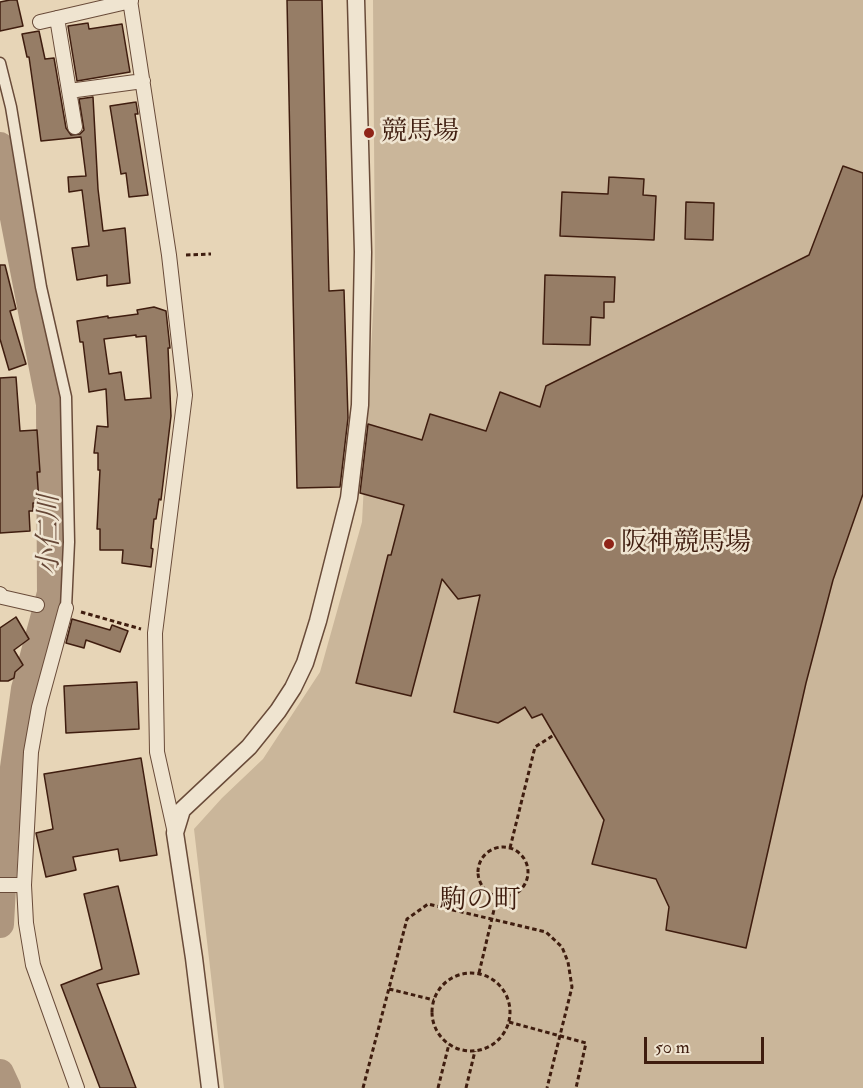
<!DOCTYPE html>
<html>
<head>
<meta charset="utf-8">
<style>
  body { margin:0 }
  #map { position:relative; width:863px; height:1088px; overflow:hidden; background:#e7d5b7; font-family:"IM FELL Double Pica",serif }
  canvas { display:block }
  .scale { position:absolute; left:644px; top:1037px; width:120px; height:27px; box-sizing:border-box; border:3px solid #3f1d0f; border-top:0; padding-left:8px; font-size:18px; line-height:21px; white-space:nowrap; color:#3f1d0f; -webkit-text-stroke:4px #efe4d0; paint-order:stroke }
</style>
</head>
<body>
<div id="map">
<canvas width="863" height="1088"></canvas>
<div class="scale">50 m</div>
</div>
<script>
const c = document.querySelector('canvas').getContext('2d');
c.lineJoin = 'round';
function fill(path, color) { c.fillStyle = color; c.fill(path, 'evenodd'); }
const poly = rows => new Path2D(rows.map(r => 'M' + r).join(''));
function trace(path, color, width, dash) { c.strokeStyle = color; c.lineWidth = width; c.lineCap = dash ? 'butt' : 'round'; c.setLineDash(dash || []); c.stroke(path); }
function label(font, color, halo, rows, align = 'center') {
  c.font = font + ' "IM FELL Double Pica","Noto Serif JP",serif'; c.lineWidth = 5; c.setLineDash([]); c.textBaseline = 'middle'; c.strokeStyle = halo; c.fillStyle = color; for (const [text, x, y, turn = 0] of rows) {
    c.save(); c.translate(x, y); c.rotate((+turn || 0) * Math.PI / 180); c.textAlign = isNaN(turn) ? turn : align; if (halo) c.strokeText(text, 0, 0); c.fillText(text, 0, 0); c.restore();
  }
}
fill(poly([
  [373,0,863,0,863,1088,224,1088,194,829,222,798,263,759,320,672,362,522,375,275]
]), '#cab69a');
trace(poly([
  [0,146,50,404,51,593,25,689,5,832,0,924],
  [0,1073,7,1088]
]), '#ae967e', 28);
const building = poly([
  [10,0,17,0,23,26,0,31,0,2,10,0],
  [287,0,322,0,329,291,344,290,348,418,340,487,297,488,287,0],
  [88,23,89,29,122,24,130,72,77,81,68,26,88,23],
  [39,31,45,59,54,58,66,128,71,135,80,134,84,130,79,99,93,97,98,189,103,231,125,228,130,283,107,286,107,275,77,280,72,248,89,246,82,190,69,192,68,177,86,176,81,137,41,141,29,57,27,57,22,34,39,31],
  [136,102,138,114,135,114,148,195,129,197,126,173,121,174,110,106,136,102],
  [843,166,863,173,863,494,833,580,806,683,746,948,666,930,669,907,656,879,592,864,604,820,542,714,532,718,525,707,498,723,454,712,480,595,458,599,442,579,411,696,356,683,388,555,391,555,404,505,360,493,368,424,422,440,430,414,486,431,500,392,540,407,546,386,809,255,843,166],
  [609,177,644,179,643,195,656,196,654,240,560,236,562,192,608,194,609,177],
  [686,202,714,203,713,240,685,239,686,202],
  [0,265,5,265,16,309,10,311,26,364,9,370,0,339,0,265],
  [545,275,615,277,614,302,604,302,604,318,591,317,590,345,543,344,545,275],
  [154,307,166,311,170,348,168,348,171,416,161,500,159,499,156,519,154,519,151,548,153,549,151,567,122,563,123,550,100,550,100,529,97,529,100,470,98,470,98,453,94,453,97,426,108,427,106,389,89,392,83,342,80,342,77,321,108,316,108,318,138,314,137,310,154,307],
  [136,335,136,337,146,336,151,398,125,400,121,372,109,374,104,339,136,335],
  [16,377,20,431,37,430,40,472,37,472,39,503,33,503,33,511,29,511,30,531,0,533,0,378,16,377],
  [16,617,29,639,14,650,23,665,15,672,14,678,8,681,0,681,0,628,16,617],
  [72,619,110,630,112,625,128,631,120,652,86,640,84,648,66,643,72,619],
  [137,682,139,729,66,733,64,686,137,682],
  [141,758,157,855,120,861,118,849,73,857,76,870,46,877,36,833,53,829,44,774,141,758],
  [118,886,139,974,97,984,136,1088,100,1088,61,985,102,969,84,894,118,886]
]);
fill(building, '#967d66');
trace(building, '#3f1d0f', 1.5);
const pedestrian = poly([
  [0,63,11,107,41,287,66,397,69,542,66,608]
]);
const minor = poly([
  [130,0,169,255,185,395,155,633,157,752,175,833],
  [57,18,75,127],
  [40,22,131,1],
  [69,91,143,81],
  [0,594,2,597,37,605],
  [66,608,39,707,31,752,24,885,26,923,33,965,77,1088],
  [0,885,24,885]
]);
const tertiary = poly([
  [210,1088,194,958,175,833,182,810,249,747,278,711,293,688,305,663,318,621,349,498,360,405,363,252,356,0]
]);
trace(pedestrian, '#694b39', 13);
trace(minor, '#694b39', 16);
trace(tertiary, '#694b39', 19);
trace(poly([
  [186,255,211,254],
  [81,612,141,629],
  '478 872a25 25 0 1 1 50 0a25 25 0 1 1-50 0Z',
  [510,848,535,747,554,735],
  '432 1012a39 39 0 1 1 78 0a39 39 0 1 1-78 0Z',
  [479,973,497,897],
  [389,989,434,1000],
  [509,1022,586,1043,576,1088],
  [363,1088,407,919,428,904,546,932,562,947,568,962,572,987,547,1088],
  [438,1088,449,1044],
  [466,1088,475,1051]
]), '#3f1d0f', 3, [4.5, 3]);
trace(pedestrian, '#efe4d0', 10);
trace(minor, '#efe4d0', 14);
trace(tertiary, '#efe4d0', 16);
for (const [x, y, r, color] of [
  [369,133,6,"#8f2418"],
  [609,544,6,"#8f2418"]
]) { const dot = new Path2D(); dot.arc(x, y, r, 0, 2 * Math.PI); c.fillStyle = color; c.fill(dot); trace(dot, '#efe4d0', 2); }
label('26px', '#3f1d0f', '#efe4d0', [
  ["競馬場",381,133],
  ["阪神競馬場",621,544]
], 'left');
label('italic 27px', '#664736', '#efe4d0', [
  ["小仁川",51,535,-90]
]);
label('27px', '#3f1d0f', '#efe4d0', [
  ["駒の町",480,902]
]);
</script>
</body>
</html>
